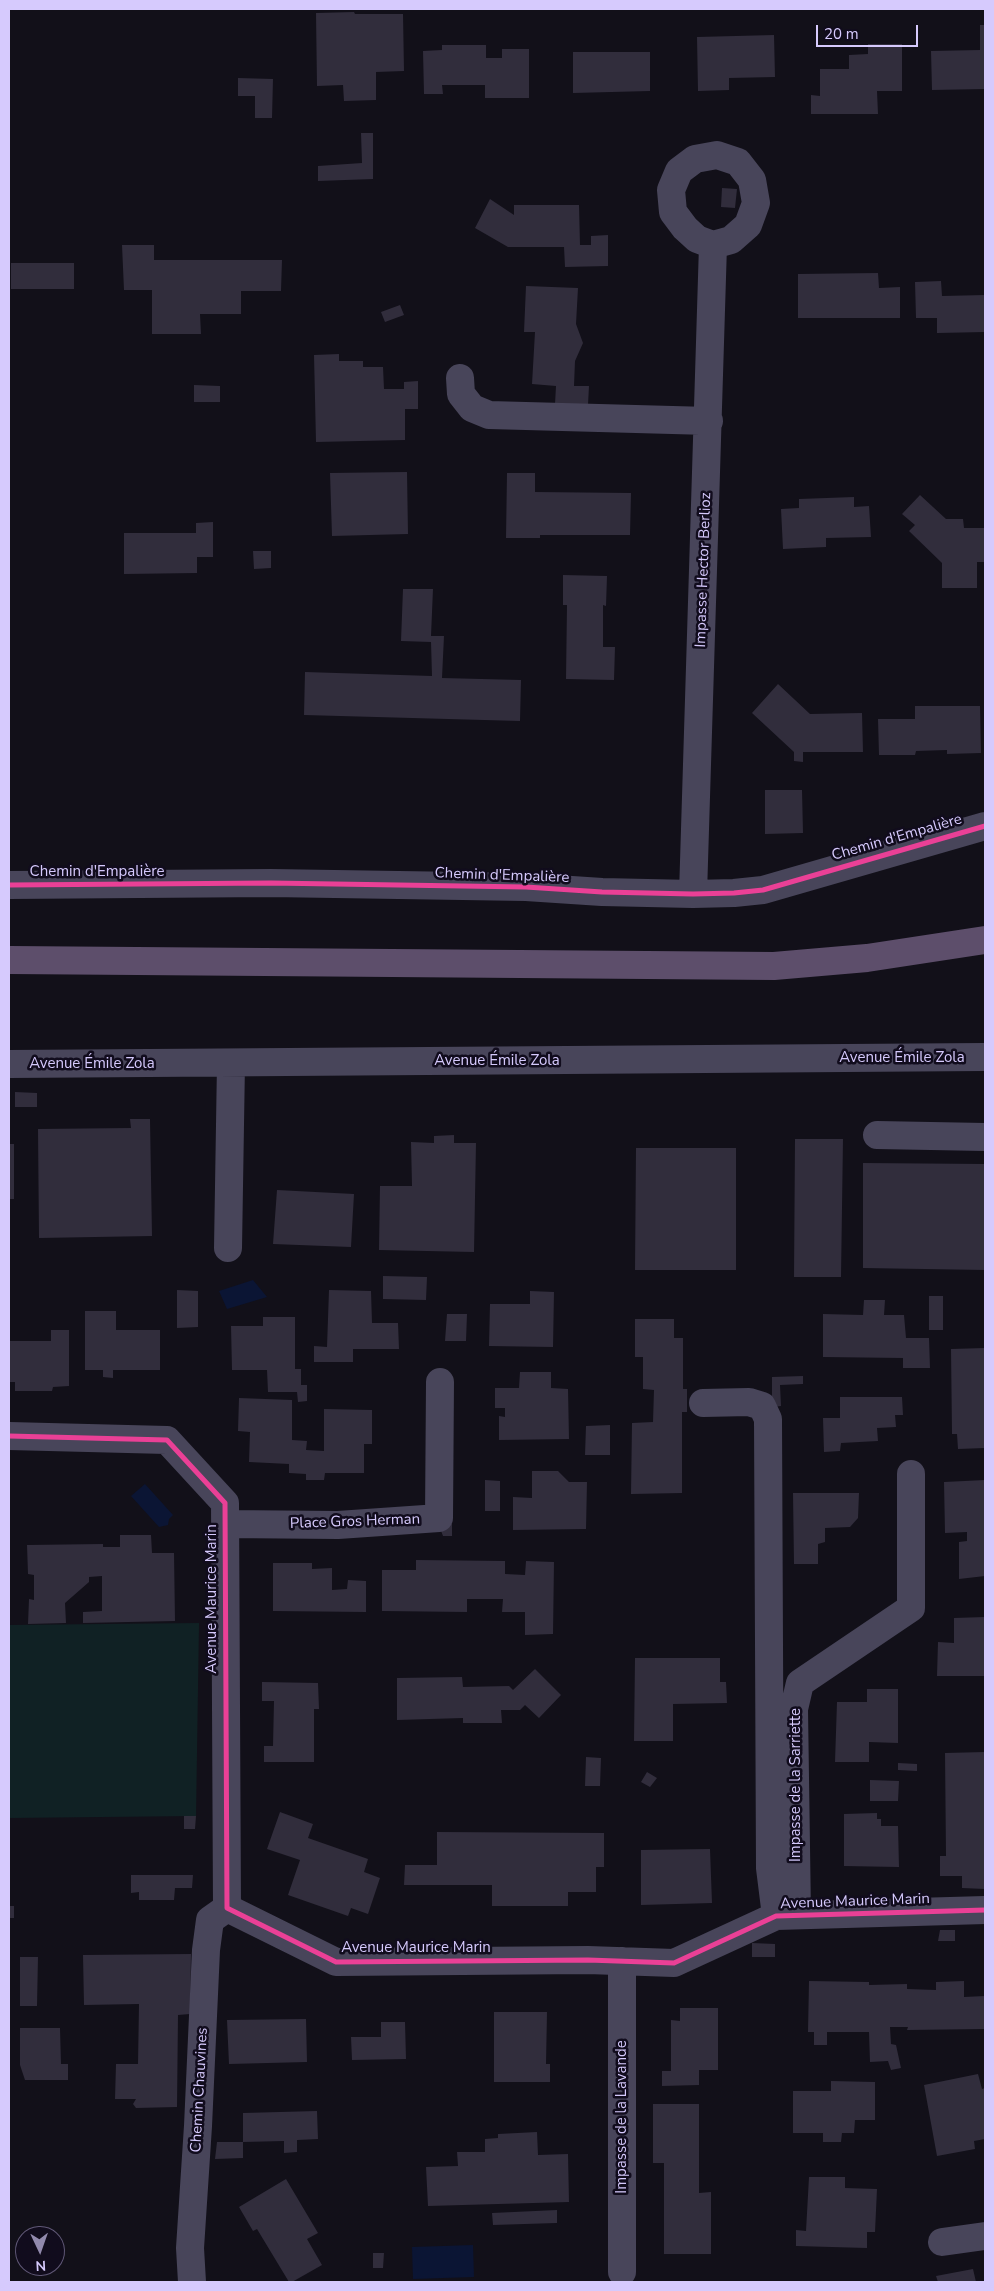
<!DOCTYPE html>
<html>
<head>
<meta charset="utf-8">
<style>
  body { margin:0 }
  #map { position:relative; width:994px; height:2291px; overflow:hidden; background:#121019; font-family:"Nunito Sans",sans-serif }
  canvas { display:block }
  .frame { position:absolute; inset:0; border:10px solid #d6cafd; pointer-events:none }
  .north { position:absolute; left:15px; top:2226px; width:50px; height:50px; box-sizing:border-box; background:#110c1d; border:1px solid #605877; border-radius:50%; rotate:177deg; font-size:14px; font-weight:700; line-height:20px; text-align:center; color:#d6cafd }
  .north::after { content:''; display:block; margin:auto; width:18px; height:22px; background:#9189ad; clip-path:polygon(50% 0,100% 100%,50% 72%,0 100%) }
  .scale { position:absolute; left:816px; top:25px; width:102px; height:22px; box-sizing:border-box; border:2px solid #d6cafd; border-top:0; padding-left:6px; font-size:15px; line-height:18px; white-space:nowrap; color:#d6cafd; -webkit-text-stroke:4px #110c1d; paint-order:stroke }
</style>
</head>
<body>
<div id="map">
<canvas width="994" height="2291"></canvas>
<div class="frame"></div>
<div class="north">N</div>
<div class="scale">20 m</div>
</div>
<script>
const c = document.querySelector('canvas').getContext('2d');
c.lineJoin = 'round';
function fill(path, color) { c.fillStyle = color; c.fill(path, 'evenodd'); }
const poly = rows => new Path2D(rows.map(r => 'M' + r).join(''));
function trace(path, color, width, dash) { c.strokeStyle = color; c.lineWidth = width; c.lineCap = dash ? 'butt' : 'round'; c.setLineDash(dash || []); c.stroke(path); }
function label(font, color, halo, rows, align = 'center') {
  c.font = font + ' "Nunito Sans",sans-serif'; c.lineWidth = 5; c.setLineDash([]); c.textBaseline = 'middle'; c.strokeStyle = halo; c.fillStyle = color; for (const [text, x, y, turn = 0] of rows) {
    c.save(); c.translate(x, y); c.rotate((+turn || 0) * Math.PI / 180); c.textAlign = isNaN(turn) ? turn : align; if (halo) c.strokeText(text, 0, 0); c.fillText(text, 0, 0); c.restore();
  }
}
fill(poly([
  [199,1623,196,1816,9,1818,9,1625]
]), '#102124');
fill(poly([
  [253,1280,267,1297,227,1309,219,1291],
  [145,1484,173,1515,169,1519,168,1525,159,1527,131,1496],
  [473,2245,474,2277,413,2279,412,2247]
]), '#0b1534');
fill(poly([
  [354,12,355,14,403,14,404,71,376,72,376,100,344,101,343,85,317,86,316,13],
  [980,25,985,25,985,89,932,90,931,51,980,50],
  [774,35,775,77,729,78,729,90,698,91,697,37],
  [868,44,902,44,902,91,877,91,878,114,811,114,811,95,820,96,820,69,849,69,849,55,868,54],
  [442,45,486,45,486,58,502,58,502,49,529,49,529,98,485,98,485,85,442,85,443,94,424,94,423,51,442,50],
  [573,52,650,52,650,91,573,93],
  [238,78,273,79,272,118,255,118,255,96,238,96],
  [361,133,373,133,373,179,318,181,318,166,362,163],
  [722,188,737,189,735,208,721,207],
  [490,199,514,215,514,205,579,205,580,245,591,245,591,236,608,235,608,266,565,267,564,247,508,247,475,228],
  [122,245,154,245,154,260,282,260,281,291,241,291,241,314,200,314,201,334,152,334,152,290,124,290],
  [11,263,74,263,74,289,11,289],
  [878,273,879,288,900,287,900,318,798,318,798,274],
  [941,281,942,296,985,295,985,332,937,333,937,318,916,318,915,282],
  [526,286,578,288,576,324,583,343,575,361,574,386,589,386,588,405,555,404,556,386,532,384,535,332,524,332],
  [400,305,404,315,385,322,381,312],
  [339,354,339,361,363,361,363,367,383,367,384,389,404,389,404,382,418,381,418,409,405,409,405,440,316,442,314,355],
  [194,385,220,386,220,402,194,402],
  [407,472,408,534,332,536,330,473],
  [507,473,535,473,535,492,631,493,630,535,540,535,540,538,506,538],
  [920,495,946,519,963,519,964,528,985,528,985,562,977,562,977,588,942,588,942,563,909,531,915,525,902,514],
  [854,497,854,507,869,506,871,537,826,538,826,547,783,549,781,509,799,508,799,499],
  [213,522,213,557,197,557,197,573,124,574,124,533,196,533,196,523],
  [253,551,271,551,271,568,254,569],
  [563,575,607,576,606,606,603,605,603,647,615,647,614,680,566,679,567,605,563,605],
  [403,589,433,589,431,636,444,636,442,678,521,680,520,721,304,715,305,672,432,676,431,642,401,641],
  [778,684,810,714,862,713,863,752,803,752,803,762,794,761,794,752,752,713],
  [915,706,980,706,981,753,947,754,947,750,916,751,915,755,879,755,878,719,915,719],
  [765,790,802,790,803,833,765,834],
  [15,1092,37,1093,37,1107,15,1107],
  [130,1119,150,1119,152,1236,39,1238,38,1129,131,1128],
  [454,1135,454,1143,476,1143,474,1252,379,1250,380,1186,412,1186,411,1142,434,1143,434,1136],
  [795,1139,843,1139,841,1277,794,1277],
  [9,1144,14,1144,14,1199,9,1199],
  [636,1148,736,1148,736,1270,635,1270],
  [863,1163,985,1164,985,1270,863,1268],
  [277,1190,354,1194,351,1247,273,1244],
  [383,1276,427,1277,426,1300,383,1299],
  [177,1290,198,1291,198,1327,177,1328],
  [329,1290,371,1291,372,1323,398,1323,399,1349,353,1349,353,1362,314,1362,314,1346,327,1347],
  [530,1291,554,1292,553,1347,489,1346,490,1304,530,1304],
  [929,1296,943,1296,943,1330,929,1330],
  [864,1300,885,1300,884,1315,904,1315,906,1338,929,1338,930,1368,903,1368,903,1358,823,1357,823,1314,863,1315],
  [85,1311,116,1311,116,1330,160,1330,160,1370,113,1370,113,1378,103,1377,103,1370,85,1370],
  [447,1314,467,1314,466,1341,445,1341],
  [263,1317,295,1317,295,1369,301,1369,301,1385,307,1385,307,1401,298,1402,297,1392,268,1392,267,1370,232,1370,231,1326,263,1326],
  [635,1319,674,1319,674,1338,683,1338,683,1389,687,1389,687,1412,682,1412,682,1493,631,1494,632,1423,653,1422,654,1390,643,1389,643,1357,635,1357],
  [51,1330,69,1330,69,1386,53,1387,52,1391,15,1391,15,1382,9,1382,9,1341,51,1341],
  [985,1348,985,1448,958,1449,957,1434,952,1434,951,1349],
  [520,1372,551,1372,551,1388,568,1389,569,1439,499,1440,499,1416,505,1417,505,1408,495,1408,495,1388,519,1388],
  [803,1376,803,1384,780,1385,781,1406,772,1407,772,1377],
  [840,1397,902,1397,903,1415,895,1415,896,1427,877,1428,878,1441,841,1443,840,1451,824,1452,823,1418,840,1418],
  [239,1398,292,1400,292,1440,307,1441,306,1450,324,1451,324,1409,372,1410,372,1444,364,1444,364,1473,325,1473,324,1480,306,1480,306,1474,289,1473,289,1464,249,1462,250,1432,238,1431],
  [610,1425,610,1455,585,1455,586,1426],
  [532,1471,558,1471,569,1482,587,1482,586,1529,513,1530,513,1497,532,1498],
  [485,1480,500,1481,500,1511,485,1511],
  [985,1480,985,1576,959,1579,959,1542,967,1541,967,1532,945,1533,944,1482],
  [793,1493,859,1493,858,1518,850,1527,825,1528,825,1542,818,1544,818,1564,794,1564],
  [438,1523,452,1524,452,1536,443,1536],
  [120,1535,151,1535,152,1553,174,1553,175,1621,83,1623,83,1612,102,1611,102,1576,89,1577,89,1582,65,1603,66,1623,28,1624,29,1599,34,1600,34,1575,28,1574,27,1545,103,1544,103,1547,120,1547],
  [416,1560,505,1561,505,1574,525,1575,526,1561,554,1562,553,1634,525,1635,525,1612,502,1612,503,1599,467,1599,467,1612,382,1611,382,1570,416,1570],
  [273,1563,312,1563,312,1569,332,1568,332,1590,347,1589,348,1580,366,1581,366,1612,273,1611],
  [985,1617,985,1676,937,1676,938,1642,954,1643,954,1618],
  [635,1658,720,1658,720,1682,726,1682,727,1703,673,1704,673,1741,634,1741],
  [535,1669,561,1695,539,1718,525,1705,520,1710,501,1710,502,1723,463,1723,463,1718,397,1720,397,1678,462,1677,463,1687,509,1686,513,1690],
  [262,1682,318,1683,319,1709,314,1709,314,1762,264,1762,264,1746,273,1746,274,1701,262,1701],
  [867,1689,898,1689,898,1743,869,1742,869,1762,835,1762,837,1702,867,1702],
  [985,1752,985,1889,962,1888,962,1876,940,1876,940,1856,946,1856,945,1753],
  [586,1757,601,1758,600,1786,585,1786],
  [898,1763,917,1764,917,1771,898,1770],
  [647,1772,657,1778,650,1787,641,1782],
  [870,1780,899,1781,898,1801,870,1801],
  [280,1812,313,1824,308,1838,368,1859,364,1872,380,1878,368,1914,351,1908,348,1916,288,1895,300,1860,267,1849],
  [877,1813,877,1819,881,1819,881,1826,898,1826,899,1867,844,1866,844,1814],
  [184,1816,196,1816,195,1829,184,1829],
  [437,1832,604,1833,604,1867,596,1867,596,1892,568,1892,568,1906,492,1906,492,1885,404,1885,405,1865,437,1865],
  [710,1849,712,1903,641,1905,641,1850],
  [131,1875,193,1875,192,1888,175,1888,174,1900,139,1900,139,1892,131,1893],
  [9,1906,14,1906,14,1918,9,1918],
  [940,1930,955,1930,955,1941,938,1941],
  [752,1943,775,1944,775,1957,752,1957],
  [191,1954,190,2014,178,2015,177,2107,136,2108,133,2104,136,2099,115,2099,116,2064,138,2064,139,2004,84,2005,83,1955],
  [20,1957,38,1957,37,2006,20,2006],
  [809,1981,869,1982,869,1985,907,1984,907,1989,936,1990,936,1982,964,1981,964,1997,985,1996,985,2029,907,2030,908,2027,890,2027,891,2044,896,2045,901,2068,891,2070,888,2061,870,2062,869,2032,827,2032,827,2045,814,2045,814,2032,808,2032],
  [680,2008,718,2008,718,2070,699,2070,699,2085,662,2086,662,2071,671,2071,671,2020,680,2021],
  [494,2012,547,2012,546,2064,550,2064,550,2082,494,2082],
  [306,2019,307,2062,229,2064,227,2020],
  [381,2022,405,2022,406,2059,352,2060,351,2037,381,2037],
  [20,2028,60,2028,61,2064,68,2064,68,2080,25,2080,20,2065],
  [978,2074,982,2089,985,2088,985,2139,974,2141,975,2149,937,2156,924,2085],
  [831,2081,875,2082,875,2120,855,2120,854,2133,842,2133,841,2142,823,2142,823,2133,793,2133,793,2091,831,2091],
  [653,2104,699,2104,699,2193,711,2192,711,2254,664,2254,664,2163,653,2163],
  [317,2111,318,2139,297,2140,297,2152,284,2153,284,2141,243,2142,243,2113],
  [537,2132,538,2155,568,2154,569,2202,428,2206,426,2167,458,2166,457,2152,485,2152,485,2139,498,2138,498,2134],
  [217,2142,243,2142,243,2158,215,2159],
  [809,2177,845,2177,845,2188,877,2189,875,2232,867,2232,867,2248,796,2246,796,2230,806,2231],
  [286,2179,318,2233,307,2239,322,2265,292,2282,289,2282,257,2229,253,2231,239,2207],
  [557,2210,557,2223,493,2225,492,2213],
  [373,2253,384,2253,383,2268,373,2268],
  [973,2269,976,2282,938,2282,936,2276]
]), '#312d3c');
trace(poly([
  [460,378,461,394,472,408,489,415,709,421],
  [9,885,271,883,526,887,602,892,693,894,734,893,763,890,985,826],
  [693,894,713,245,731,240,748,225,756,203,752,180,738,162,717,155,695,159,679,171,671,190,673,212,685,228,697,239,713,245],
  [9,1064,985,1057],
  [877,1135,985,1137],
  [228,1248,231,1063],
  [703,1403,749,1402,762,1406,768,1419,770,1868,776,1916],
  [9,1436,167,1440,225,1503,227,1908,336,1962,588,1960,674,1963,776,1916,985,1910],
  [225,1524,338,1525,439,1518,440,1382],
  [797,1915,794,1709,800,1683,911,1608,911,1474],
  [622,1961,622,2272],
  [942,2242,985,2236],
  [192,2282,190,2248,198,2126,206,1950,210,1920,227,1908]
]), '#48455a', 28);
trace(poly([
  [9,960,774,966,867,958,985,940]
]), '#5d4e6b', 28);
trace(poly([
  [9,885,271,883,526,887,602,892,693,894,734,893,763,890,985,826],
  [9,1436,167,1440,225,1503,227,1908,336,1962,588,1960,674,1963,776,1916,985,1910]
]), '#ea4096', 5);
label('15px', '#d6cafd', '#110c1d', [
  ["Impasse Hector Berlioz",704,570,-88],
  ["Chemin d'Empalière",897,838,-16],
  ["Chemin d'Empalière",97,872],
  ["Chemin d'Empalière",502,876,2],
  ["Avenue Émile Zola",902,1058],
  ["Avenue Émile Zola",497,1061],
  ["Avenue Émile Zola",92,1064],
  ["Place Gros Herman",355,1522,-2],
  ["Avenue Maurice Marin",212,1599,-90],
  ["Impasse de la Sarriette",796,1785,-90],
  ["Avenue Maurice Marin",855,1902,-2],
  ["Avenue Maurice Marin",416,1948],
  ["Chemin Chauvines",200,2090,-87],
  ["Impasse de la Lavande",622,2117,-90]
]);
</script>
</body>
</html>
